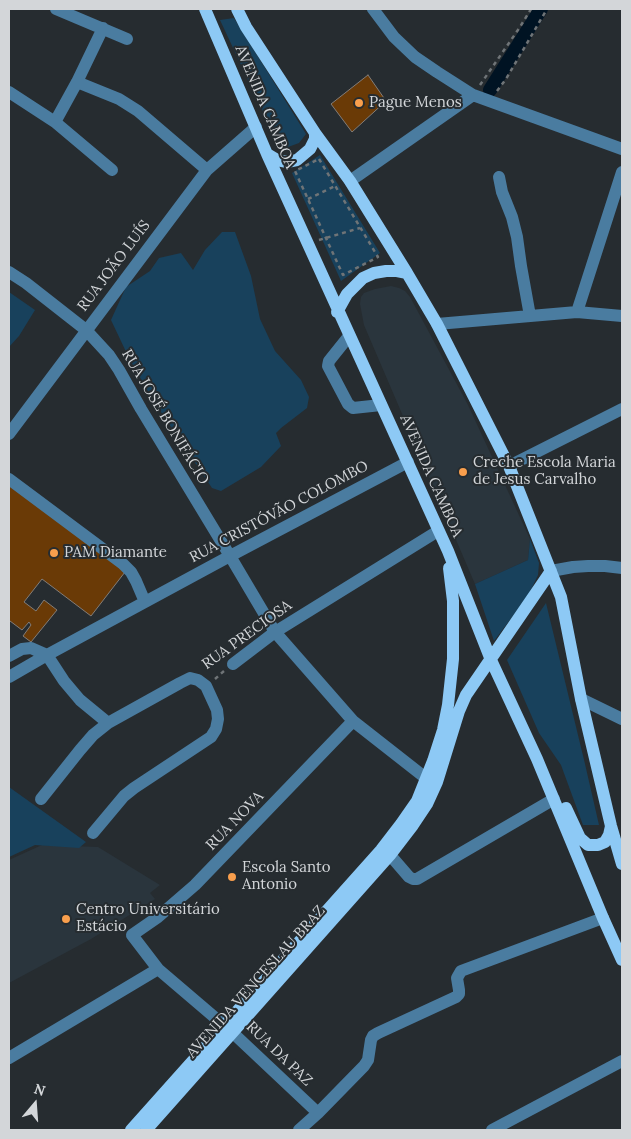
<!DOCTYPE html>
<html>
<head>
<meta charset="utf-8">
<style>
  body { margin:0 }
  #map { position:relative; width:631px; height:1139px; overflow:hidden; background:#262c30; font-family:Lora,serif }
  canvas { display:block }
  .frame { position:absolute; inset:0; border:10px solid #d3d6d9; pointer-events:none }
  .north { position:absolute; left:10px; top:1079px; width:50px; height:50px; -webkit-text-stroke:4px #262c30; paint-order:stroke; rotate:18deg; font-size:14px; font-weight:700; line-height:20px; text-align:center; color:#d3d6d9 }
  .north::after { content:''; display:block; margin:auto; width:18px; height:22px; background:#d3d6d9; clip-path:polygon(50% 0,100% 100%,50% 72%,0 100%) }
</style>
</head>
<body>
<div id="map">
<canvas width="631" height="1139"></canvas>
<div class="frame"></div>
<div class="north">N</div>
</div>
<script>
const c = document.querySelector('canvas').getContext('2d');
c.lineJoin = 'round';
function fill(path, color) { c.fillStyle = color; c.fill(path, 'evenodd'); }
const poly = rows => new Path2D(rows.map(r => 'M' + r).join(''));
function trace(path, color, width, dash) { c.strokeStyle = color; c.lineWidth = width; c.lineCap = dash ? 'butt' : 'round'; c.setLineDash(dash || []); c.stroke(path); }
function label(font, color, halo, rows, align = 'center') {
  c.font = font + ' Lora,serif'; c.lineWidth = 4; c.setLineDash([]); c.textBaseline = 'middle'; c.strokeStyle = halo; c.fillStyle = color; for (const [text, x, y, turn = 0] of rows) {
    c.save(); c.translate(x, y); c.rotate((+turn || 0) * Math.PI / 180); c.textAlign = isNaN(turn) ? turn : align; if (halo) c.strokeText(text, 0, 0); c.fillText(text, 0, 0); c.restore();
  }
}
fill(poly([
  [391,286,399,288,405,291,410,297,468,405,530,539,528,560,475,584,364,325,360,304,361,297,364,293,375,289],
  [42,845,98,847,160,885,150,893,155,899,91,939,9,983,9,860]
]), '#2a353d');
fill(poly([
  [234,18,306,134,299,143,288,147,278,144,220,20],
  [320,155,380,253,341,281,292,173],
  [222,232,235,232,251,276,260,319,275,351,301,380,309,397,307,408,281,428,276,433,281,446,261,467,221,491,212,488,153,400,129,358,111,320,126,287,150,271,159,258,181,253,193,270,205,250],
  [9,292,35,310,19,336,9,347],
  [530,539,539,563,538,575,528,596,494,641,475,584,528,560],
  [546,603,585,764,599,825,583,825,561,765,539,733,507,660],
  [9,787,86,842,79,848,35,845,9,857]
]), '#18415c');
trace(poly([
  [490,90,541,9]
]), '#001323', 14);
const building = poly([
  [368,75,386,101,352,132,331,104,368,75],
  [9,481,125,572,91,616,42,579,24,602,36,611,44,600,57,610,31,642,23,636,31,625,29,622,22,630,10,621,9,623,9,481]
]);
fill(building, '#6a3a06');
trace(building, '#837d78', 1);
trace(poly([
  [480,85,520,27,531,9],
  [497,91,506,79,547,9],
  [319,159,378,257,343,275,295,171,319,159],
  [308,199,335,186],
  [319,240,360,228],
  [215,679,224,671]
]), '#6f7477', 2.5, [4, 4]);
trace(poly([
  [56,9,127,39],
  [373,9,394,37,415,57,437,72,473,95,622,149],
  [77,82,119,99,138,111,207,170],
  [9,92,55,122,112,170],
  [55,122,77,82,103,28],
  [499,177,502,192,512,217,517,237,521,266,530,316],
  [350,181,473,95],
  [9,272,26,283,86,330,109,355,119,370,141,409,230,556,275,632,353,721,427,779,435,781],
  [577,312,622,172],
  [437,324,577,312,622,316],
  [349,336,329,361,328,366,348,404,353,408,381,405],
  [9,434,207,170,256,127],
  [509,466,622,409],
  [9,479,123,564,131,572,136,581,145,602],
  [551,571,573,567,588,566,605,566,622,568],
  [9,656,22,649,31,648,47,655,64,681,80,700,108,723],
  [233,664,275,632,438,531],
  [9,677,47,655,230,556,408,462],
  [581,699,622,719],
  [41,799,80,750,93,735,108,723,180,683,190,678,198,680,206,686,217,710,218,719,216,729,211,737,134,788,124,796,93,833],
  [390,855,409,877,413,879,417,879,554,799],
  [9,1058,158,969],
  [318,1113,233,1033,158,969,132,935,158,917,195,885,353,721],
  [299,1130,318,1113,364,1066,368,1060,371,1040,373,1036,378,1033,456,997,459,994,459,990,457,978,461,971,603,918],
  [492,1130,622,1061]
]), '#4a7ca0', 12);
trace(poly([
  [205,9,267,154,448,551,491,660,537,759,603,918,622,960],
  [237,9,246,27,315,133,350,181,407,273,437,324,509,466,561,597,581,699,611,826,622,864],
  [267,154,277,160,287,162,297,160,310,149,315,139,315,133],
  [337,312,347,294,363,278,374,273,386,271,397,271,407,273],
  [566,808,580,838,588,845,598,845,605,842,609,835,611,826],
  [131,1130,381,850,401,824,417,801,433,761,443,730,448,705,453,659,453,601,449,568],
  [146,1130,390,855,413,825,427,804,437,782,459,711,466,695,551,571]
]), '#8dc9f5', 12);
for (const [x, y, r, color] of [
  [359,103,5,"#f99f4d"],
  [463,472,5,"#f99f4d"],
  [54,553,5,"#f99f4d"],
  [232,877,5,"#f99f4d"],
  [66,919,5,"#f99f4d"]
]) { const dot = new Path2D(); dot.arc(x, y, r, 0, 2 * Math.PI); c.fillStyle = color; c.fill(dot); trace(dot, '#262c30', 2); }
label('15px', '#d3d6d9', '#262c30', [
  ["Pague Menos",369,103],
  ["Creche Escola Maria",473,463],
  ["de Jesus Carvalho",473,480],
  ["PAM Diamante",64,553],
  ["Escola Santo",242,868],
  ["Antonio",242,885],
  ["Centro Universitário",76,910],
  ["Estácio",76,927]
], 'left');
label('15px', '#d3d6d9', '#262c30', [
  ["AVENIDA CAMBOA",265,107,67],
  ["RUA JOÃO LUÍS",114,266,-53],
  ["RUA JOSÉ BONIFÁCIO",165,417,59],
  ["AVENIDA CAMBOA",431,476,66],
  ["RUA CRISTÓVÃO COLOMBO",279,512,-28],
  ["RUA PRECIOSA",247,635,-36],
  ["RUA NOVA",235,821,-46],
  ["AVENIDA VENCESLAU BRAZ",256,982,-48],
  ["RUA DA PAZ",279,1054,44]
]);
</script>
</body>
</html>
